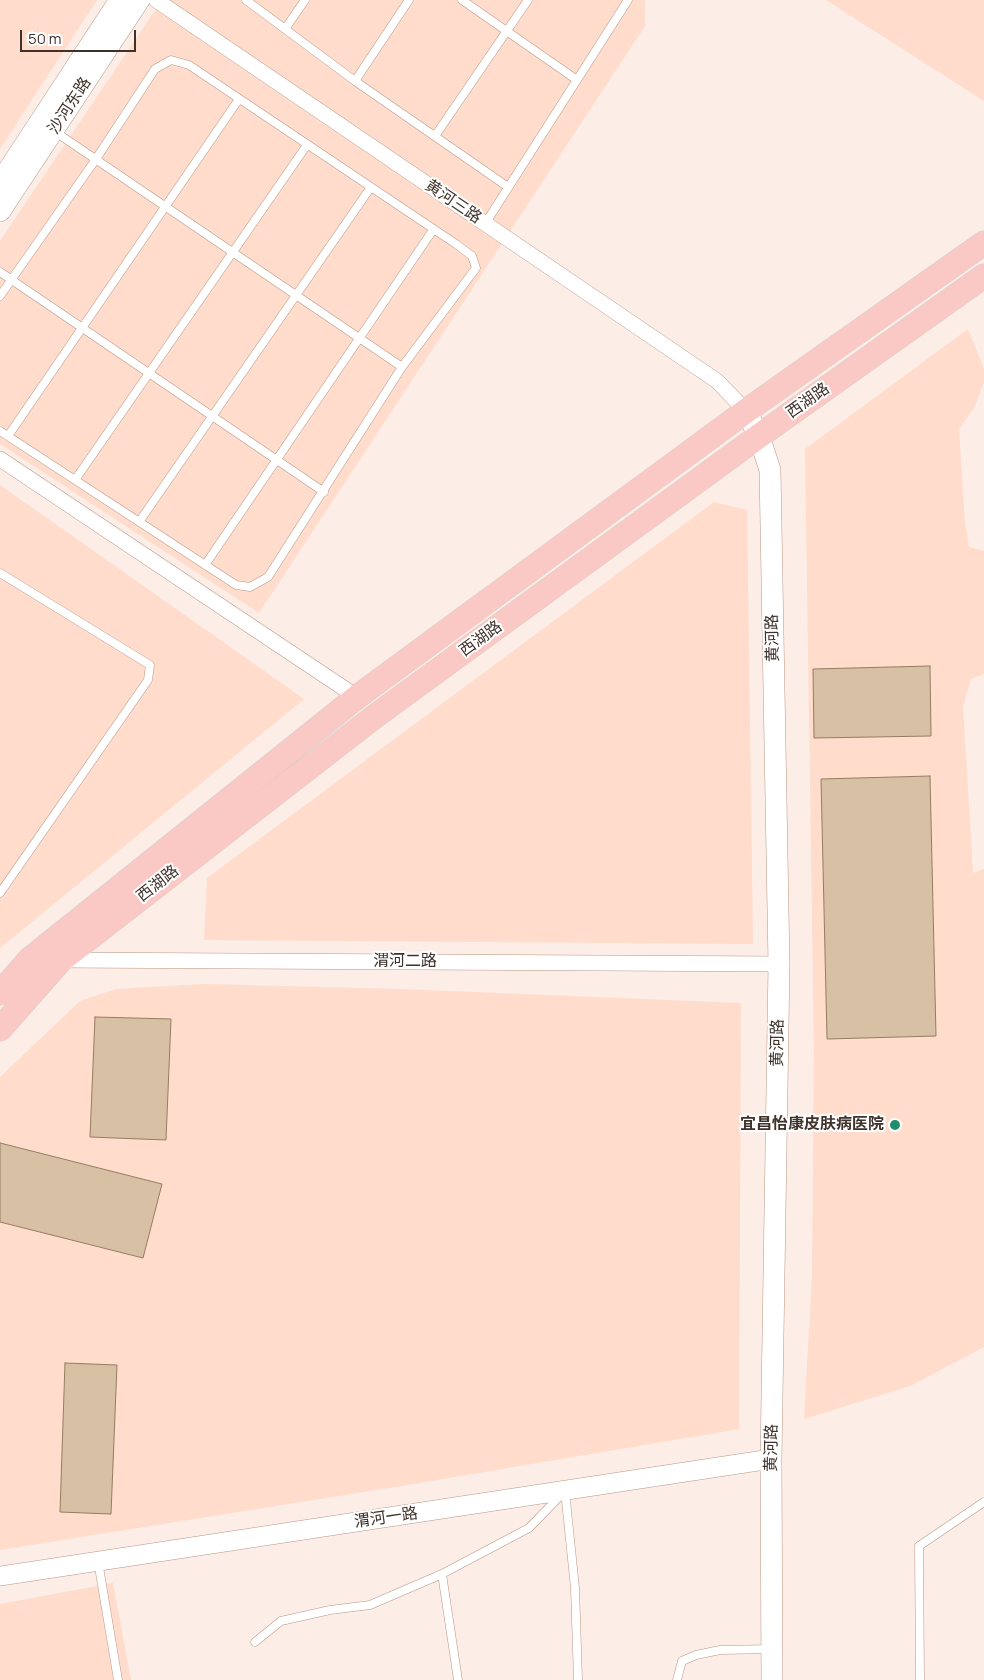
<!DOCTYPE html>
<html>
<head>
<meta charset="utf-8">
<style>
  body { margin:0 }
  #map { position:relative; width:984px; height:1680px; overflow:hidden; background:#fcede6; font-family:Manrope,sans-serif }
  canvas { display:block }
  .scale { position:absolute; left:20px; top:30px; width:116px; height:22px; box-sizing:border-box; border:2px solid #3f322b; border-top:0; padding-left:6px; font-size:15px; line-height:18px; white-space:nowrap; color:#3f322b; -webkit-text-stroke:4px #fff; paint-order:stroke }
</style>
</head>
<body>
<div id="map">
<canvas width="984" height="1680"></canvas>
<div class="scale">50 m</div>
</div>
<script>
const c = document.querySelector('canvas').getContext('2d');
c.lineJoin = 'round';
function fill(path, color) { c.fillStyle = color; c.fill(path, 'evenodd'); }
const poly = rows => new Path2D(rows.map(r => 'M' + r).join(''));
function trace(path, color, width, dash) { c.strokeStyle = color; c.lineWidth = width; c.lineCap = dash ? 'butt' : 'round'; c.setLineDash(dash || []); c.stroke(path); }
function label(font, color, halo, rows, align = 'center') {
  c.font = font + ' Manrope,"Noto Sans SC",sans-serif'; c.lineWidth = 4; c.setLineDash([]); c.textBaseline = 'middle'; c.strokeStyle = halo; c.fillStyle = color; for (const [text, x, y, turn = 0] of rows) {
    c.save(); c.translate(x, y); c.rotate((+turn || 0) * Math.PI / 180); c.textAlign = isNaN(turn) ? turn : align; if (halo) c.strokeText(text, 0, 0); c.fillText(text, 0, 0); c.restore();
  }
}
fill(poly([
  [0,0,97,0,0,149],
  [162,0,645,0,645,26,259,613,0,444,0,241],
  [826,0,984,0,984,101],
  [968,329,984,369,984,382,974,408,959,429,965,523,969,547,984,551,984,674,971,679,963,706,973,873,984,869,984,1347,910,1386,804,1419,812,1276,814,1053,805,449],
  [0,485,304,699,0,948],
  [714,502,747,510,753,944,204,940,207,878],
  [204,984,401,989,741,1003,739,1429,407,1485,0,1550,0,1077,80,1001,116,989],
  [113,1583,131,1680,0,1680,0,1604]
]), '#ffdccb');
const building = poly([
  [930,666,931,736,814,738,813,669,930,666],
  [930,776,936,1036,827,1039,821,779,930,776],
  [95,1017,171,1019,166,1140,90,1137,95,1017],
  [0,1143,162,1184,143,1258,0,1222,0,1143],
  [65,1363,117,1365,111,1514,60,1512,65,1363]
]);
fill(building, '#d7c0a3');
trace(building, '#947e63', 1);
const service = poly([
  [246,0,355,81,508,187],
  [462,0,577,80],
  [285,29,305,0],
  [355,81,409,0],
  [54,131,402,367],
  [435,136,528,0],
  [485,224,628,0],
  [0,272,324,492],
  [0,296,96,159,155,69,171,60,189,65,456,244,472,256,476,268,402,367,268,577,250,587,236,585,0,431],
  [8,436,239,99],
  [75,480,307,145],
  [139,522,371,187],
  [205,565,433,230],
  [0,573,150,665,148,680,0,893],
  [565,1491,575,1588,578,1680],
  [98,1561,118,1680],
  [442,1574,458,1680],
  [255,1642,281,1621,330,1610,370,1605,442,1574,529,1528,562,1494],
  [677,1680,682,1661,696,1655,720,1650,771,1649],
  [920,1680,919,1546,984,1502]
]);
const minor = poly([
  [156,0,717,381,746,411],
  [0,459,357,697],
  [61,960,779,964]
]);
const tertiary = poly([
  [0,1576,771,1459]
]);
const secondary = poly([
  [0,183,120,0],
  [0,211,139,0],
  [746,411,759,436,770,470,779,964,771,1459,772,1680]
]);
const primary = poly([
  [0,993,30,959,357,697,746,411,984,243],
  [0,1029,61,960,374,717,759,436,984,276]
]);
trace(service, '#b89786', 9);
trace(minor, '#b89786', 16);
trace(tertiary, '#b89786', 20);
trace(secondary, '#b89786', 22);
trace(primary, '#d1cecc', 25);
trace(service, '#fff', 8);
trace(minor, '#fff', 15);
trace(tertiary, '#fff', 19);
trace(secondary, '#fff', 21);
trace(primary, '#fbc9c5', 24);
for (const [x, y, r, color] of [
  [895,1125,6,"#1f8e6d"]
]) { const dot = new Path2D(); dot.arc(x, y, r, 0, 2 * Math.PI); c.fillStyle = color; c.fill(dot); trace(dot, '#fff', 2); }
label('16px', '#3f322b', '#fff', [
  ["沙河东路",70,106,-57],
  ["黄河三路",453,202,34],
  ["西湖路",808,401,-35],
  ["黄河路",773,638,-91],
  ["西湖路",481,639,-36],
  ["西湖路",158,884,-38],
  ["渭河二路",405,962],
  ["黄河路",778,1043,-89],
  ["黄河路",772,1448,-89],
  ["渭河一路",386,1518,-8]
]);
label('bold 16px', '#3f322b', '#fff', [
  ["宜昌怡康皮肤病医院",884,1125]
], 'right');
</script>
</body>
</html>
